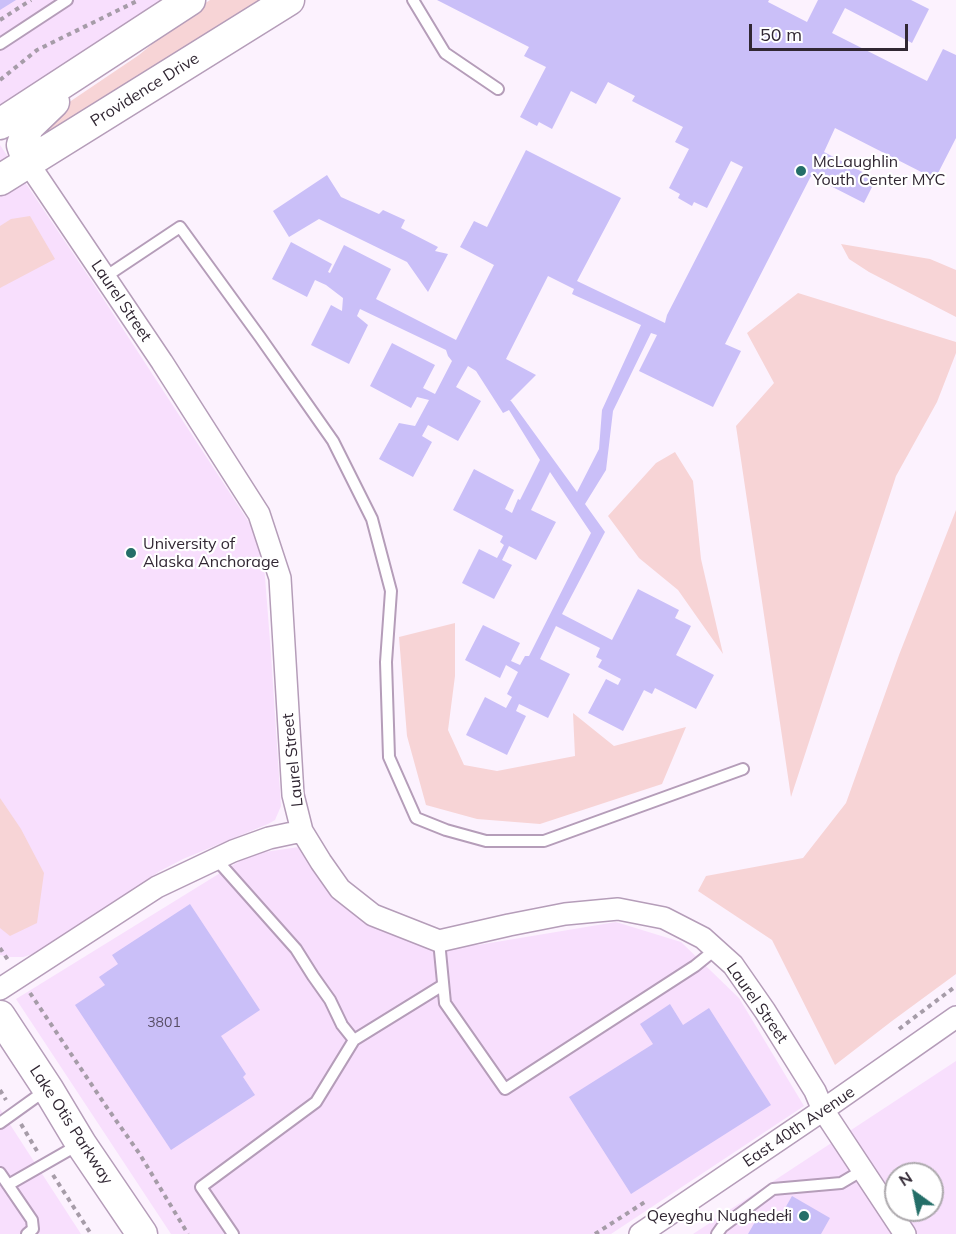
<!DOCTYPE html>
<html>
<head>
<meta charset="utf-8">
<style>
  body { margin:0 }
  #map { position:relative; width:956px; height:1234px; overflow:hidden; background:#fcf2fe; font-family:Mulish,sans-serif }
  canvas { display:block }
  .north { position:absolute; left:884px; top:1162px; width:60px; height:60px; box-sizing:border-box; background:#fff; border:2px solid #ada9ad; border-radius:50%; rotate:327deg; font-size:16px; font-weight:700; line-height:24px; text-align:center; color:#312733 }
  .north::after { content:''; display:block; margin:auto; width:21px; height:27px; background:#246e68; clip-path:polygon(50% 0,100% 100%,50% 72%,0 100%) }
  .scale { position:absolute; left:749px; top:24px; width:159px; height:27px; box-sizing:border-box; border:3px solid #312733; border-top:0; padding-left:8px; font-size:18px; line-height:21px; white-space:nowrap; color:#312733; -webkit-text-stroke:4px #fff; paint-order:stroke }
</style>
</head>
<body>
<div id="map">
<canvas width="956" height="1234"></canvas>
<div class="north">N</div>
<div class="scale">50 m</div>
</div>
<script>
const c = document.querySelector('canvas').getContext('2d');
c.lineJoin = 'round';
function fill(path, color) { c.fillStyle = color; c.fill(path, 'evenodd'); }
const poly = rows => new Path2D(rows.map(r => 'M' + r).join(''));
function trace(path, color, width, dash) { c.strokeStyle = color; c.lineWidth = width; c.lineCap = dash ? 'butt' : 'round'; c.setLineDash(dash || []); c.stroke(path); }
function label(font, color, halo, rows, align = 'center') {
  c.font = font + ' Mulish,sans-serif'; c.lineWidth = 4.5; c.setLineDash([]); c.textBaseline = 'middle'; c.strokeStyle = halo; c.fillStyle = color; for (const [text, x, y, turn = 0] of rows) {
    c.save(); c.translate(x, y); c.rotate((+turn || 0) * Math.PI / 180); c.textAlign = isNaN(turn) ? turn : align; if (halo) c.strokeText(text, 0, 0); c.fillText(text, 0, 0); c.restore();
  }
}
fill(poly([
  [0,0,164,0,0,108],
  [0,145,93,283,241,510,252,527,259,543,264,564,271,654,281,806,275,820,268,824,183,859,160,871,53,944,33,954,23,957,10,957,0,955],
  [299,847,347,909,411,938,478,945,616,922,681,942,739,998,804,1106,611,1234,171,1234,16,999,251,854],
  [956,1061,956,1234,693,1234],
  [896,1174,932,1174,932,1210,896,1210],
  [0,1109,81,1234,0,1234]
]), '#f8dffd');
fill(poly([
  [210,0,263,0,37,144,38,132,59,109,139,55,186,16],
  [30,216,55,259,0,288,0,226,11,219],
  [841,244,930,259,956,270,956,317,869,272,849,259],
  [798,293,956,342,956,353,937,402,896,476,791,797,736,426,774,383,747,333],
  [675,452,693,481,701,559,723,654,678,590,639,558,608,516,656,463],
  [956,510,956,974,892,1021,835,1065,772,940,698,891,706,876,803,858,846,803,899,655],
  [455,623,455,676,448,730,464,765,497,771,575,756,573,713,614,746,686,727,662,784,540,824,477,819,426,805,407,736,399,637],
  [0,798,21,829,44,873,37,923,10,936,0,928]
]), '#f7d4d6');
fill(poly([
  [0,0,16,0,0,10],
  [437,0,769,0,768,2,807,22,818,0,911,0,929,9,912,43,845,8,832,33,927,81,943,49,956,55,956,138,935,179,835,128,824,152,876,179,864,203,811,176,725,344,741,351,713,407,639,371,657,335,651,333,613,411,606,470,585,504,605,532,562,614,612,640,638,589,679,610,675,618,691,626,676,655,714,675,696,709,655,688,652,694,644,690,623,731,588,713,606,679,618,685,621,679,598,667,602,660,596,657,600,648,556,626,540,659,570,674,548,718,519,704,516,711,526,716,507,755,466,735,485,697,506,708,512,697,507,694,518,672,506,665,500,678,465,660,483,625,520,643,511,661,520,665,525,656,529,656,591,533,550,472,531,510,556,522,536,560,509,546,502,560,512,565,494,599,462,583,479,549,497,558,504,545,500,542,503,536,453,510,474,469,514,490,505,509,512,513,518,499,520,500,540,460,509,410,503,413,476,371,468,366,456,387,481,401,458,441,428,425,422,436,432,442,413,477,379,459,399,423,415,426,429,400,417,397,411,408,370,386,392,343,435,365,423,388,435,394,452,361,448,356,446,350,360,309,357,316,368,325,349,364,311,345,331,305,342,311,343,298,326,285,315,280,307,297,272,279,291,242,332,264,328,272,330,273,344,245,391,269,376,299,456,340,494,265,460,247,474,221,487,227,526,150,621,198,577,281,665,323,667,315,743,167,731,161,707,208,694,202,692,206,678,198,680,194,669,188,689,149,675,142,683,127,632,101,635,96,608,82,596,104,571,91,552,129,539,122,537,126,520,117,546,67,524,56,529,47],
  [548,276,574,289,572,294,641,325,602,410,599,449,577,492,511,401,510,401,536,375,506,359],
  [327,175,341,197,379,214,383,210,405,220,401,228,438,247,435,251,448,254,428,292,407,262,319,219,289,237,273,211],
  [190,904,260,1010,221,1036,246,1074,243,1077,255,1095,171,1150,75,1005,105,985,99,977,118,964,112,955],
  [670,1004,683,1025,709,1008,771,1105,631,1194,569,1097,653,1044,640,1024],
  [792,1196,830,1218,821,1234,748,1234,759,1215,776,1224]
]), '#cabff8');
const service = poly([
  [413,0,445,53,498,89],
  [0,44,67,0],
  [105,277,180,227,260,337,333,441,372,519,391,591,386,662,389,757,416,818,446,830,486,841,544,841,743,769],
  [216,859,296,949,313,976,330,1000,342,1025,354,1040],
  [439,941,445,1003,505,1089,695,966,716,949],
  [0,1123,46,1090],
  [0,1173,32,1220,33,1229,27,1234],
  [8,1185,78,1145],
  [233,1234,201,1187,316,1102,354,1040,443,985],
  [717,1234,722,1227,773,1189,841,1183,863,1170]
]);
const minor = poly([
  [28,163,162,362,259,514,280,578,293,795,302,831,321,862,340,889,373,915,439,941,509,925,565,914,618,909,664,918,703,938,733,965,765,1011,815,1091,823,1110,905,1234],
  [0,989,157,887,233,851,269,838,302,831],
  [640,1234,823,1110,956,1017]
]);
const secondary = poly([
  [0,124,190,0],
  [28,163,22,145,28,127,54,102],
  [0,180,289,0],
  [0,1016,48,1089,81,1144,142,1234]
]);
trace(service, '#b59db9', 14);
trace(minor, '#b59db9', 24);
trace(secondary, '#b59db9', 33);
trace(poly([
  [0,20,31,0],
  [0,80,37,50,139,0],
  [0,948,8,960],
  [30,993,108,1109,139,1153,188,1234],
  [899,1029,956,986],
  [0,1090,6,1100],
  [21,1124,37,1151],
  [53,1175,91,1234],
  [595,1234,648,1200]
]), '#a69ca8', 4, [4.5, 4.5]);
trace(service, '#fff', 10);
trace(minor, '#fff', 21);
trace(secondary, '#fff', 30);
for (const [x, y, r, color] of [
  [801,171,6,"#246e68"],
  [131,553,6,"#246e68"],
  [804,1216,6,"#246e68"]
]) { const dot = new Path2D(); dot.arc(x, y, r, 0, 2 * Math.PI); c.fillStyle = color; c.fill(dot); trace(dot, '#fff', 2); }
label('14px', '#574d64', null, [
  ["3801",164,1023]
]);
label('16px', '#312733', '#fff', [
  ["Providence Drive",145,90,-32],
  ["Laurel Street",121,301,56],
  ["Laurel Street",293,760,-96],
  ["Laurel Street",757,1003,55],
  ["Lake Otis Parkway",71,1125,57],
  ["East 40th Avenue",799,1127,-34]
]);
label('16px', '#312733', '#fff', [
  ["McLaughlin",813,162],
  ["Youth Center MYC",813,180],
  ["University of",143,544],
  ["Alaska Anchorage",143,562],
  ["Qeyeghu Nughedełi",792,1216,"right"]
], 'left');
</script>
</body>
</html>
